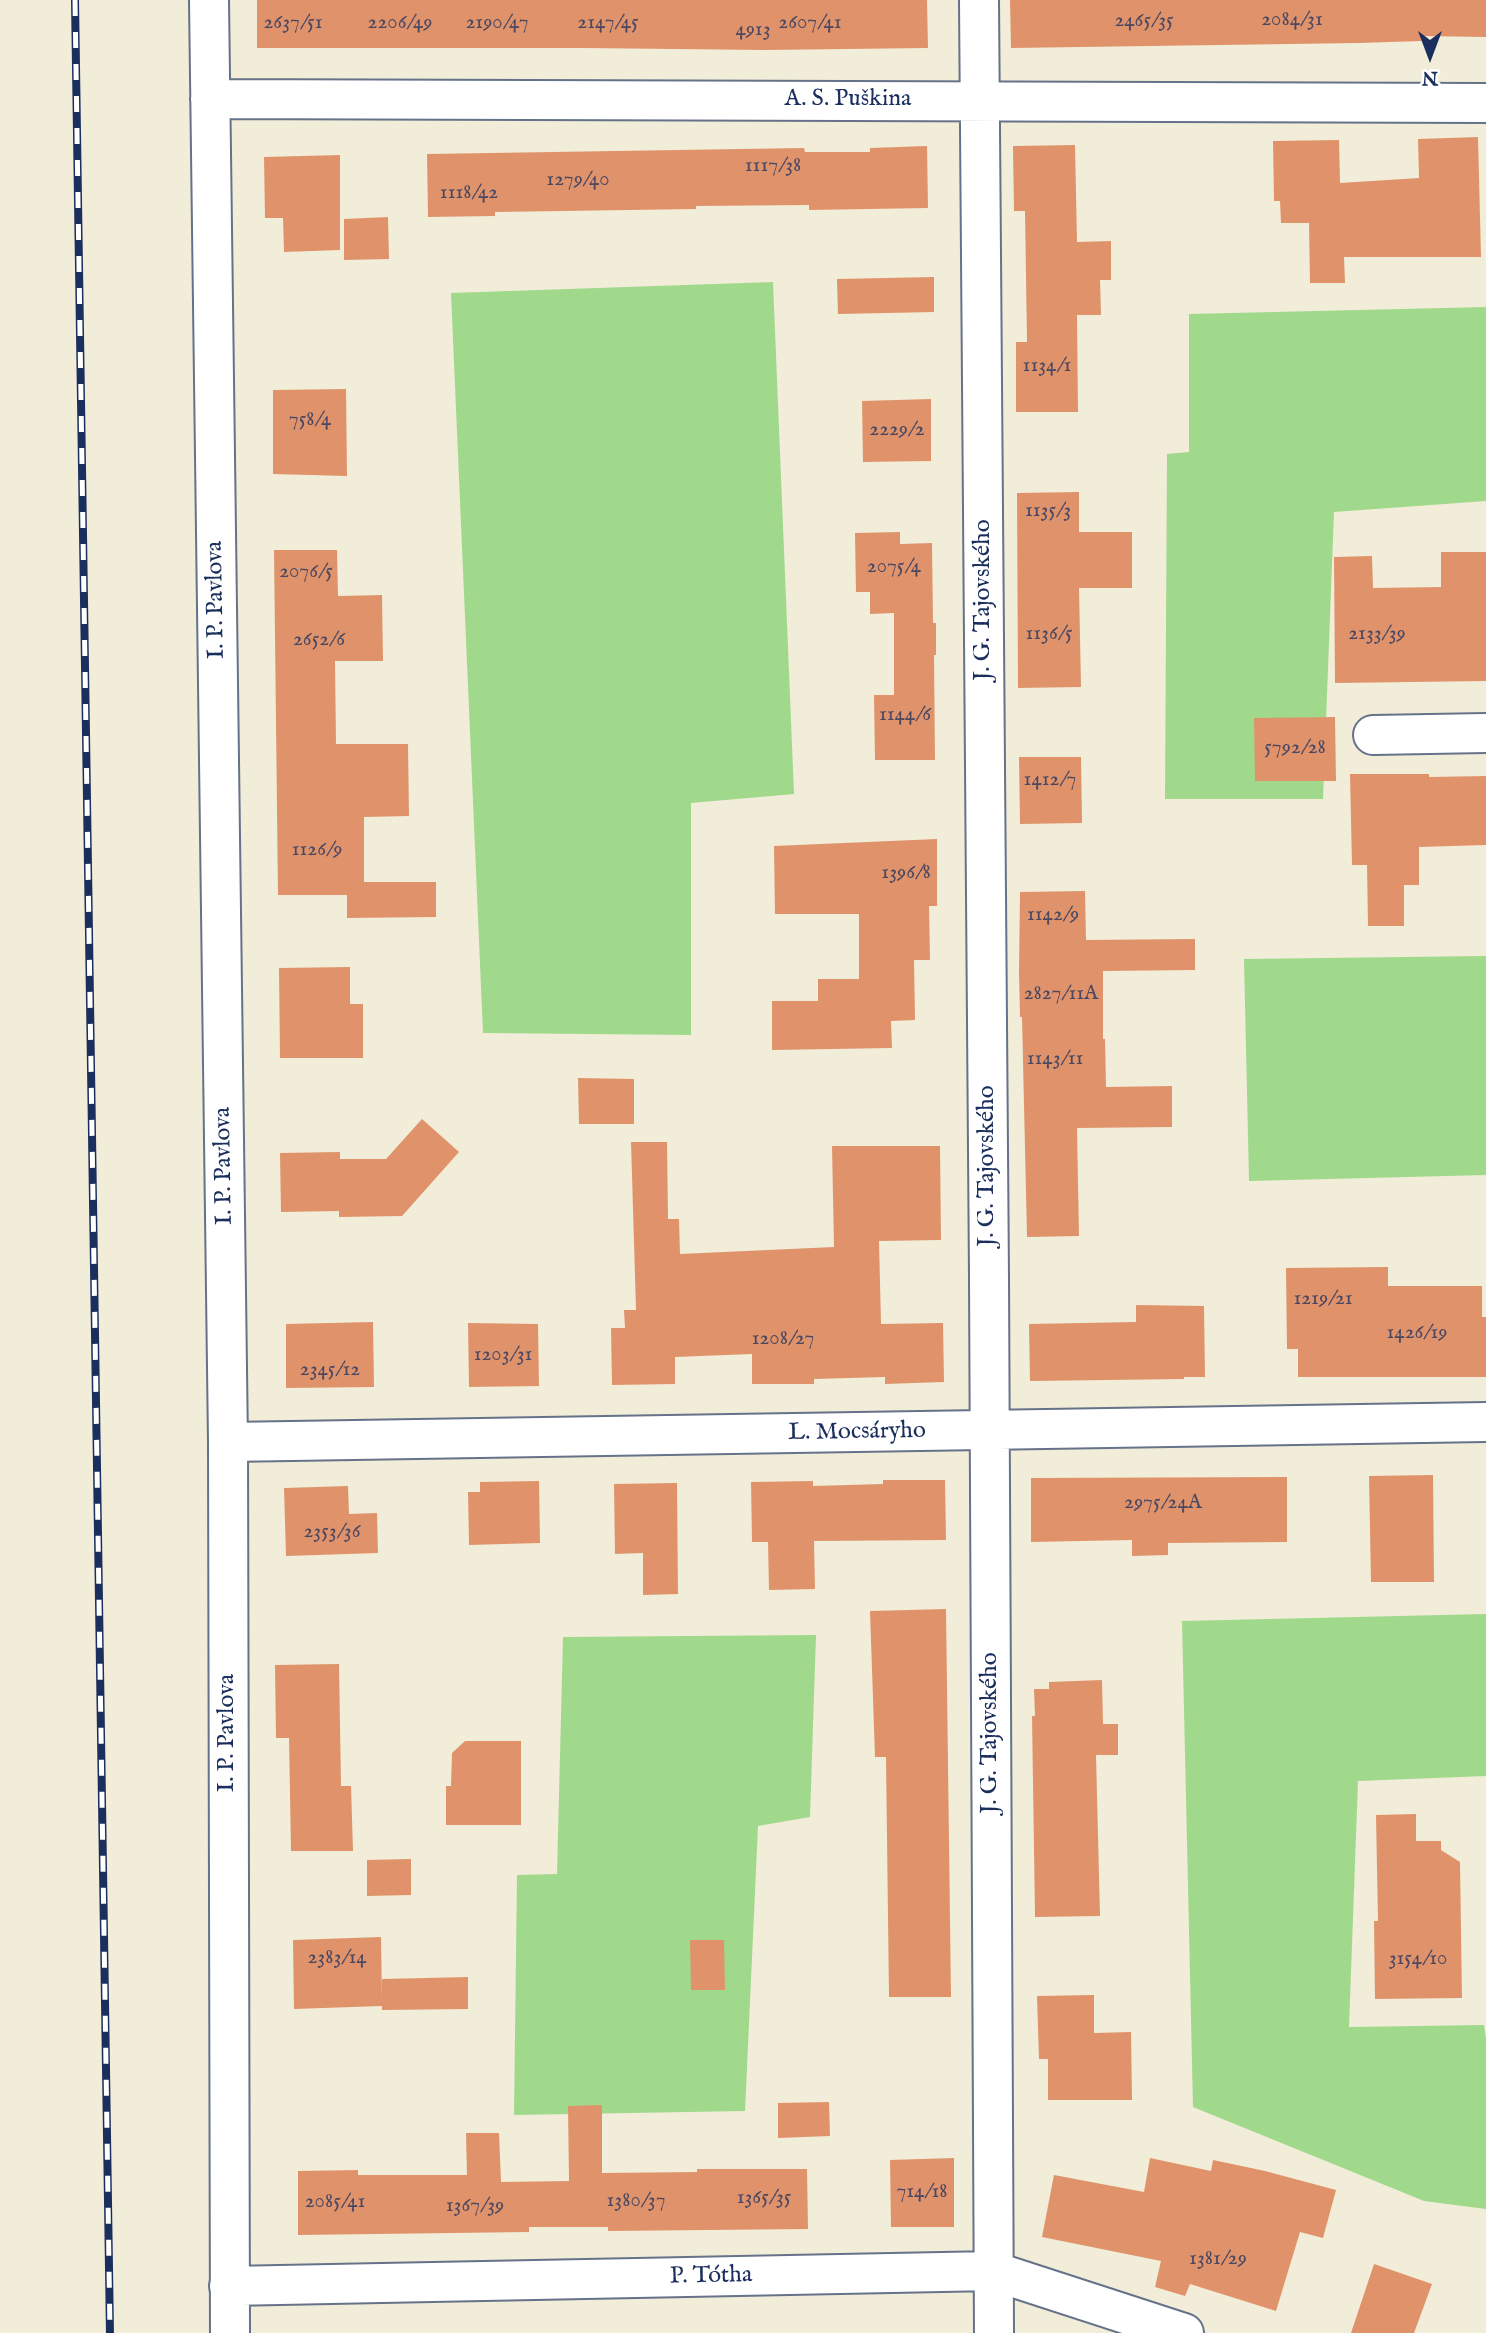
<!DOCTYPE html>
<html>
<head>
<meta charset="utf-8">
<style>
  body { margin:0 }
  #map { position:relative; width:1486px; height:2333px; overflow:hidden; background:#f1edd8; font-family:"IM FELL English",serif }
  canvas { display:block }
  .north { position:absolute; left:1395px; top:21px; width:70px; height:70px; -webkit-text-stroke:5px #fff; paint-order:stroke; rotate:180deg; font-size:19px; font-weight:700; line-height:28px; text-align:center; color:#1b2f5e }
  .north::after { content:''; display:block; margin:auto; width:24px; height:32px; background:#1b2f5e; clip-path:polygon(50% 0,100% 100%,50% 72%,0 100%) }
</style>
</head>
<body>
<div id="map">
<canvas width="1486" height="2333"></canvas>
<div class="north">N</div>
</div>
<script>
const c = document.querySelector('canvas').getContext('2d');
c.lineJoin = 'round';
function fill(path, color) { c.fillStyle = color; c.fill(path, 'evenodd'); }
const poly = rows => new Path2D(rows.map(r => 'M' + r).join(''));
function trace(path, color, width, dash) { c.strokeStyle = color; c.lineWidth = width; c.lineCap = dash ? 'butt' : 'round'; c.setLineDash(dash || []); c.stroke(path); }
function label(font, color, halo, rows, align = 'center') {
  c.font = font + ' "IM FELL English",serif'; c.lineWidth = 6; c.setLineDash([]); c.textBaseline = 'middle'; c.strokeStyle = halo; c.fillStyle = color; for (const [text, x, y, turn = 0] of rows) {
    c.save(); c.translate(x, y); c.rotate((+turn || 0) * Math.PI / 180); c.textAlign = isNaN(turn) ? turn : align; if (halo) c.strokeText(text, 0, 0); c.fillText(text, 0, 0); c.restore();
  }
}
fill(poly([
  [773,282,794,794,691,803,691,1035,483,1033,451,293],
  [1486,307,1486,501,1334,512,1323,799,1165,799,1167,454,1189,452,1189,314],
  [1486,956,1486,1175,1249,1181,1244,959],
  [1486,1614,1486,1776,1358,1781,1349,2027,1484,2025,1486,2039,1486,2209,1424,2201,1193,2107,1182,1621],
  [816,1635,810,1817,758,1826,745,2111,514,2115,517,1875,557,1874,563,1637]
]), '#a0d98c');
fill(poly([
  [257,0,927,0,928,48,764,50,583,48,257,48],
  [1010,0,1486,0,1486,37,1422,36,1422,41,1359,43,1011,48],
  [1478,137,1481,257,1344,257,1345,283,1310,283,1309,223,1281,223,1280,201,1274,201,1273,141,1339,140,1340,183,1419,178,1418,139],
  [1075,145,1077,242,1111,241,1111,280,1100,280,1101,315,1077,315,1078,412,1016,412,1016,342,1027,342,1025,211,1014,211,1013,146],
  [927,146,928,208,809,210,809,205,696,206,696,209,495,212,495,216,428,217,427,154,804,148,805,152,870,152,870,148],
  [340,155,340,250,284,252,283,218,265,218,264,157],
  [388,217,389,259,344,260,344,219],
  [934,277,934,312,838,314,837,279],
  [346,389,347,476,273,474,273,390],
  [931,399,931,461,863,462,862,401],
  [1079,492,1079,532,1132,532,1132,588,1079,588,1081,687,1018,688,1017,493],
  [900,532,900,544,932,543,933,623,936,623,936,655,934,655,935,760,875,760,874,695,894,695,894,613,870,614,870,592,856,592,855,533],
  [274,550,337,550,338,596,382,595,383,661,335,661,336,744,408,744,409,816,364,817,364,882,436,882,436,917,347,918,347,895,278,895],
  [1441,552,1486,552,1486,681,1335,683,1334,557,1372,556,1373,588,1441,587],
  [1335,717,1336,781,1255,781,1254,718],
  [1019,757,1081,757,1082,823,1020,824],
  [1350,774,1429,774,1429,777,1486,776,1486,845,1419,847,1419,885,1404,885,1404,926,1368,926,1367,865,1352,865],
  [937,839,937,906,929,906,930,960,914,960,915,1020,891,1021,892,1048,772,1050,772,1001,818,1001,818,979,859,979,859,914,775,914,774,846],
  [1085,891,1086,940,1195,939,1195,970,1103,971,1103,1039,1105,1039,1106,1087,1172,1086,1172,1127,1077,1128,1079,1236,1027,1237,1022,1017,1020,1017,1019,972,1020,892],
  [350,967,350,1004,363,1004,363,1058,280,1058,279,968],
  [578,1078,634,1079,634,1124,579,1124],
  [422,1119,459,1152,402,1216,339,1217,339,1211,281,1212,280,1153,340,1152,340,1159,386,1159],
  [631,1142,667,1142,668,1219,679,1219,680,1254,834,1247,832,1146,940,1146,941,1240,879,1241,881,1324,943,1323,944,1382,885,1384,885,1377,814,1379,814,1384,752,1384,752,1354,675,1357,675,1384,612,1385,611,1328,625,1328,624,1310,636,1310],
  [1388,1267,1388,1286,1482,1286,1482,1317,1486,1317,1486,1377,1298,1377,1298,1349,1287,1349,1286,1268],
  [1136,1305,1204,1306,1205,1377,1184,1377,1184,1379,1030,1381,1029,1324,1136,1322],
  [373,1322,374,1387,286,1388,286,1324],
  [468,1323,538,1324,539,1386,469,1387],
  [1433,1475,1434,1582,1371,1582,1369,1476],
  [1287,1477,1287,1542,1168,1543,1168,1555,1132,1556,1132,1540,1031,1542,1031,1478],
  [883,1480,945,1480,946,1540,814,1541,815,1589,769,1590,768,1542,752,1542,751,1482,813,1481,813,1486,883,1484],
  [539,1481,540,1543,469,1545,468,1492,480,1492,480,1482],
  [677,1483,678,1594,643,1595,643,1553,615,1554,614,1484],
  [348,1486,349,1514,377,1513,378,1553,286,1556,284,1488],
  [946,1609,951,1997,889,1997,886,1757,875,1757,870,1611],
  [339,1664,341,1786,351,1786,353,1851,291,1851,289,1738,276,1738,275,1665],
  [1102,1680,1103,1724,1118,1724,1118,1755,1096,1755,1100,1916,1035,1917,1032,1716,1035,1716,1034,1689,1049,1689,1049,1682],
  [465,1741,521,1741,521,1825,446,1825,446,1786,451,1786,452,1753],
  [1416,1814,1416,1841,1441,1841,1441,1850,1460,1862,1462,1998,1375,1999,1374,1921,1378,1921,1376,1815],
  [411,1859,411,1895,367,1896,367,1860],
  [381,1937,382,2000,382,1979,468,1977,468,2009,382,2010,382,2006,294,2009,293,1940],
  [690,1940,724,1940,725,1990,691,1990],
  [1094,1995,1094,2033,1131,2032,1132,2100,1048,2100,1048,2059,1039,2059,1037,1996],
  [829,2102,830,2136,778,2138,778,2103],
  [602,2105,602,2173,697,2172,697,2169,807,2169,808,2229,608,2231,608,2227,529,2227,529,2232,298,2235,298,2171,358,2170,358,2175,467,2175,466,2133,499,2133,501,2182,569,2181,568,2106],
  [954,2158,954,2227,891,2227,890,2160],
  [1150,2158,1211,2171,1213,2160,1265,2171,1336,2190,1323,2238,1300,2232,1276,2311,1190,2284,1185,2296,1155,2287,1161,2261,1042,2237,1054,2175,1144,2192],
  [1374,2264,1432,2284,1414,2333,1351,2333]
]), '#e0936b');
const minor = poly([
  [209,0,228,1442,230,2333],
  [979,0,989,1277,994,2333],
  [210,99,1486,103],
  [1373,735,1486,733],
  [228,1442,1486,1422],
  [229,2286,993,2271,1184,2333]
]);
trace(minor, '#667289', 42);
trace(minor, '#fff', 38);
const rail = poly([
  [75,0,110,2333]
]);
trace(rail, '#1b2f5e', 8);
trace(rail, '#fff', 5, [16]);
label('21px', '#4c4861', null, [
  ["2084/31",1292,21],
  ["2465/35",1144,22],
  ["2637/51",293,24],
  ["2206/49",400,24],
  ["2190/47",497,24],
  ["2147/45",608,24],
  ["2607/41",810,24],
  ["4913",753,31],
  ["1117/38",773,167],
  ["1279/40",578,181],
  ["1118/42",469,194],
  ["1134/1",1047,367],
  ["758/4",310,421],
  ["2229/2",897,431],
  ["1135/3",1048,512],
  ["2075/4",894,568],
  ["2076/5",306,573],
  ["1136/5",1049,635],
  ["2133/39",1377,635],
  ["2652/6",319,641],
  ["1144/6",905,716],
  ["5792/28",1295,749],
  ["1412/7",1050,781],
  ["1126/9",317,851],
  ["1396/8",906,874],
  ["1142/9",1053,916],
  ["2827/11A",1061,995],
  ["1143/11",1055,1060],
  ["1219/21",1323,1300],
  ["1426/19",1417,1334],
  ["1208/27",783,1340],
  ["1203/31",503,1356],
  ["2345/12",330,1371],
  ["2975/24A",1163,1504],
  ["2353/36",332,1533],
  ["2383/14",337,1959],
  ["3154/10",1418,1960],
  ["714/18",922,2193],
  ["1365/35",764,2199],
  ["1380/37",636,2202],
  ["2085/41",335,2203],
  ["1367/39",475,2207],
  ["1381/29",1218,2260]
]);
label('24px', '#1b2f5e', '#fff', [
  ["A. S. Puškina",848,100],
  ["I. P. Pavlova",217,600,-91],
  ["J. G. Tajovského",984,600,-90],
  ["I. P. Pavlova",225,1166,-91],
  ["J. G. Tajovského",988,1166,-90],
  ["L. Mocsáryho",857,1433,-1],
  ["I. P. Pavlova",228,1733,-90],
  ["J. G. Tajovského",991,1733,-90],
  ["P. Tótha",711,2277,-1]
]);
</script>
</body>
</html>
